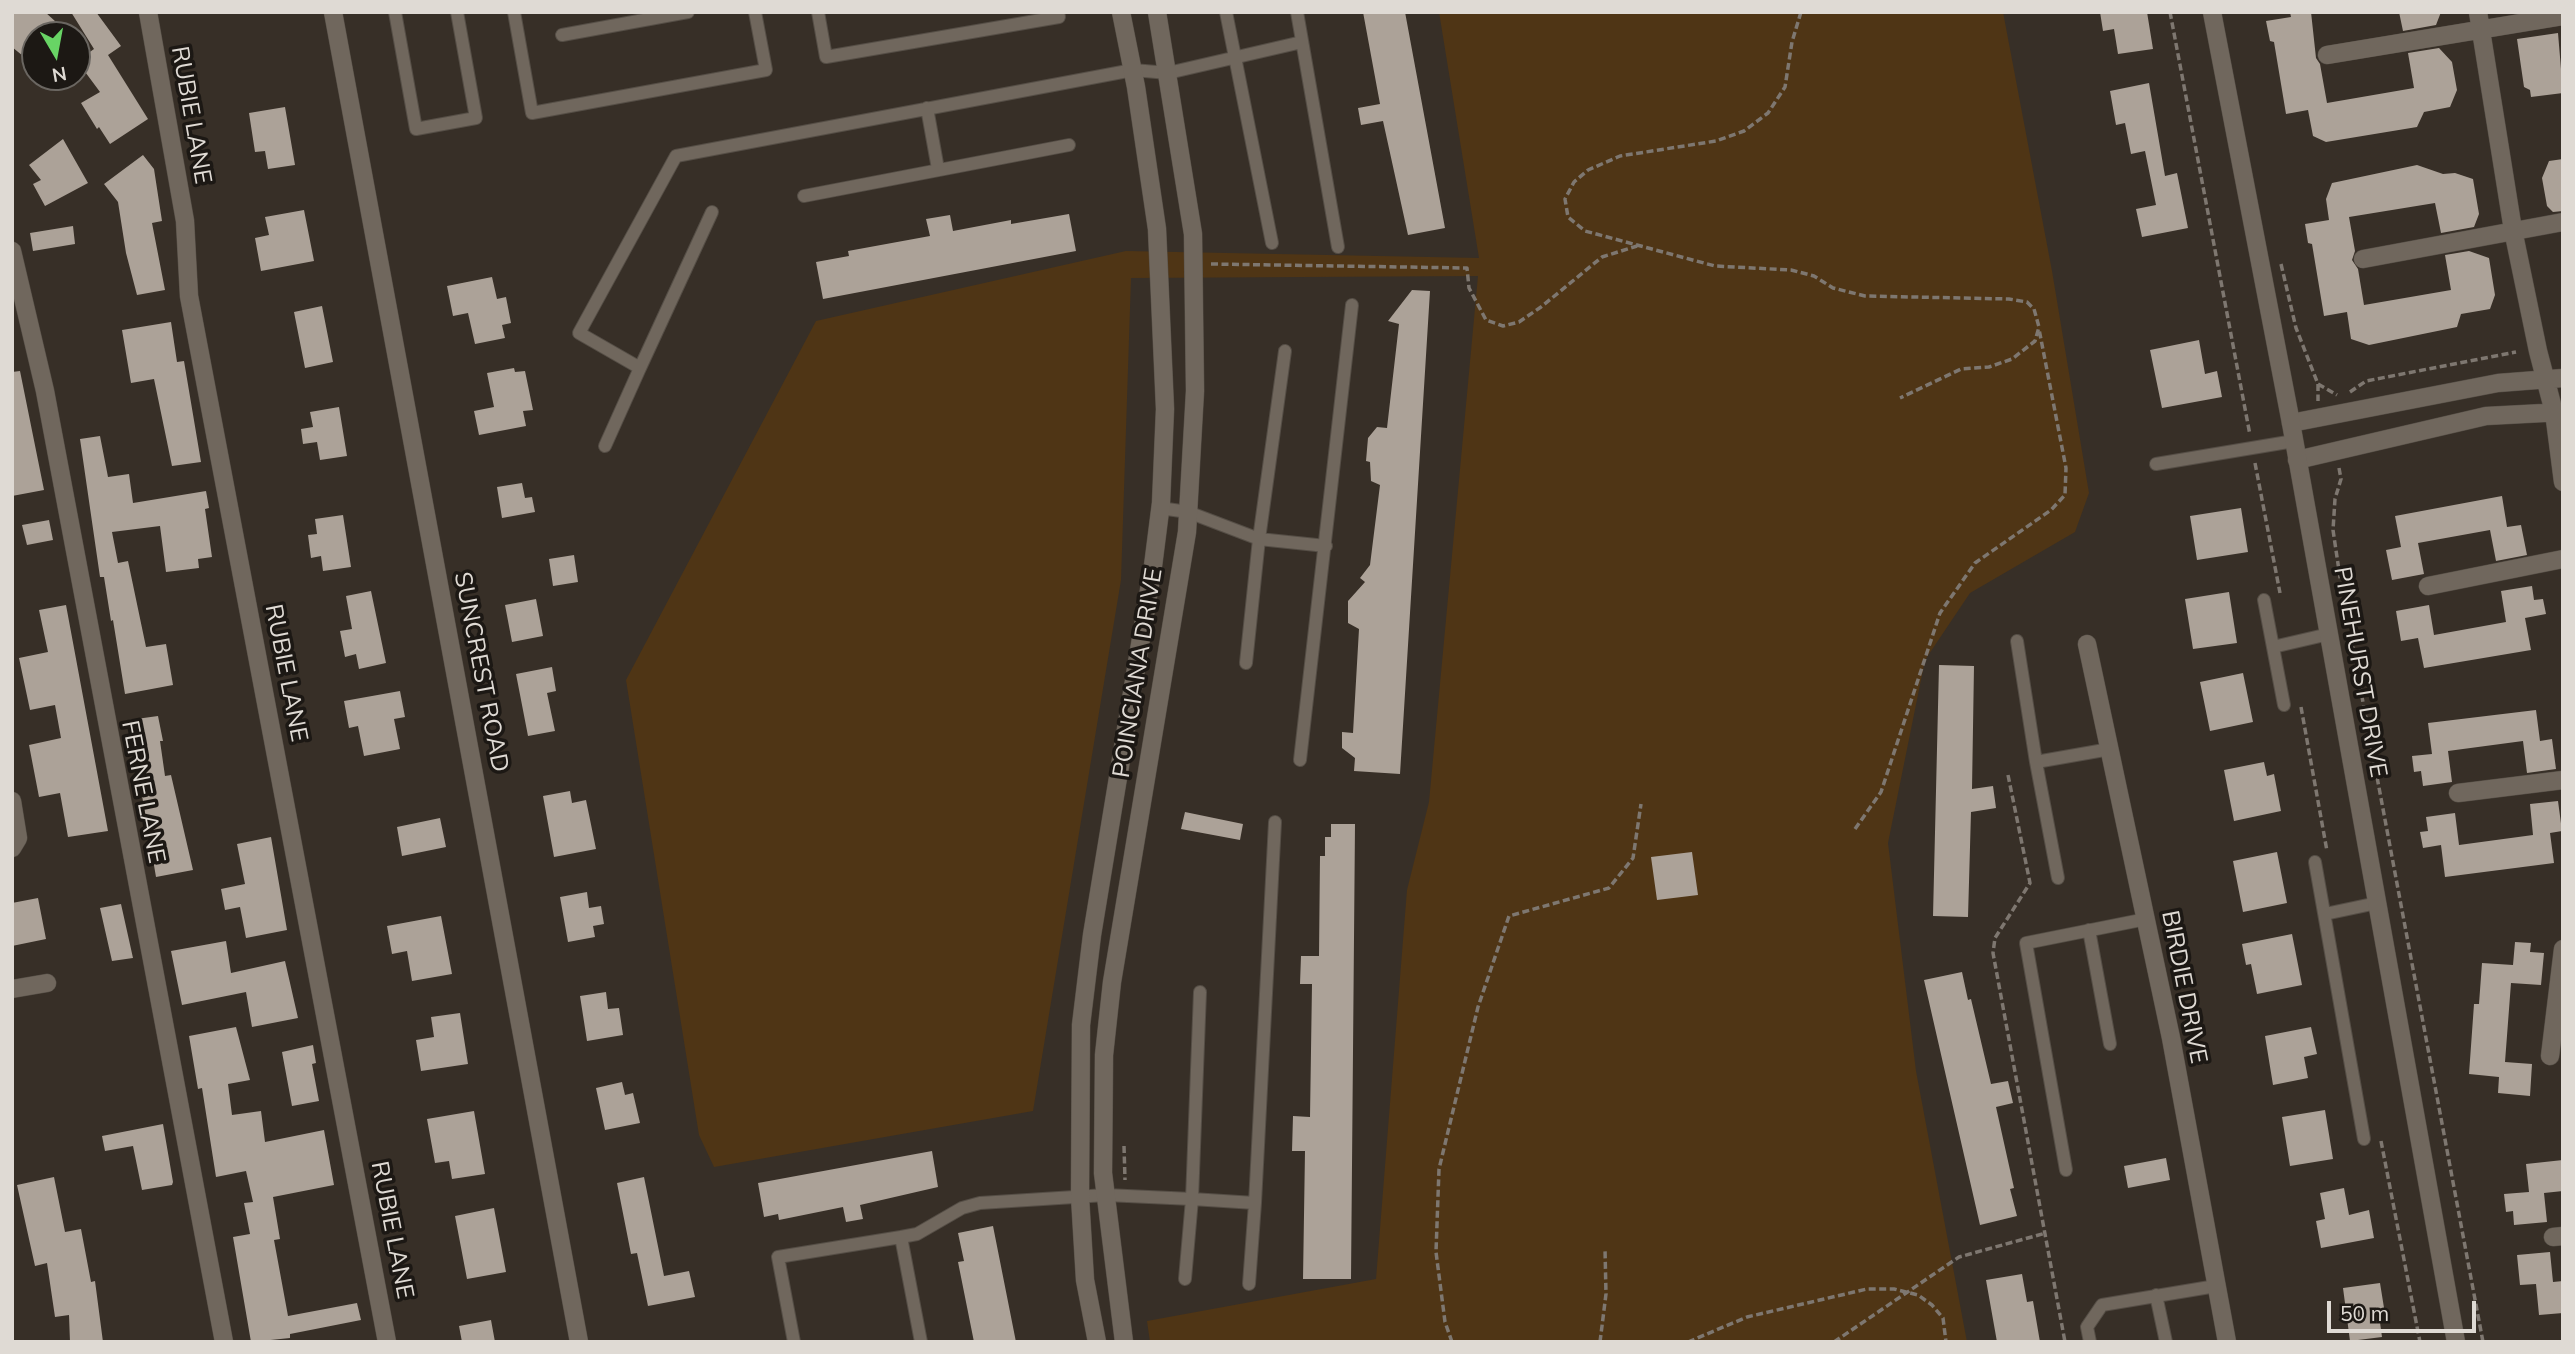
<!DOCTYPE html>
<html>
<head>
<meta charset="utf-8">
<style>
  body { margin:0 }
  #map { position:relative; width:2575px; height:1354px; overflow:hidden; background:#372f27; font-family:Mulish,sans-serif }
  canvas { display:block }
  .frame { position:absolute; inset:0; border:14px solid #dfdad4; pointer-events:none }
  .north { position:absolute; left:21px; top:21px; width:70px; height:70px; box-sizing:border-box; background:#1c1814; border:2px solid #6a6661; border-radius:50%; rotate:170deg; font-size:19px; font-weight:700; line-height:28px; text-align:center; color:#dfdad4 }
  .north::after { content:''; display:block; margin:auto; width:24px; height:32px; background:#68d465; clip-path:polygon(50% 0,100% 100%,50% 72%,0 100%) }
  .scale { position:absolute; left:2327px; top:1301px; width:149px; height:32px; box-sizing:border-box; border:4px solid #dfdad4; border-top:0; padding-left:9px; font-size:21px; line-height:24px; white-space:nowrap; color:#dfdad4; -webkit-text-stroke:5px #1c1814; paint-order:stroke }
</style>
</head>
<body>
<div id="map">
<canvas width="2575" height="1354"></canvas>
<div class="frame"></div>
<div class="north">N</div>
<div class="scale">50 m</div>
</div>
<script>
const c = document.querySelector('canvas').getContext('2d');
c.lineJoin = 'round';
function fill(path, color) { c.fillStyle = color; c.fill(path, 'evenodd'); }
const poly = rows => new Path2D(rows.map(r => 'M' + r).join(''));
function trace(path, color, width, dash) { c.strokeStyle = color; c.lineWidth = width; c.lineCap = dash ? 'butt' : 'round'; c.setLineDash(dash || []); c.stroke(path); }
function label(font, color, halo, rows, align = 'center') {
  c.font = font + ' Mulish,sans-serif'; c.lineWidth = 7; c.setLineDash([]); c.textBaseline = 'middle'; c.strokeStyle = halo; c.fillStyle = color; for (const [text, x, y, turn = 0] of rows) {
    c.save(); c.translate(x, y); c.rotate((+turn || 0) * Math.PI / 180); c.textAlign = isNaN(turn) ? turn : align; if (halo) c.strokeText(text, 0, 0); c.fillText(text, 0, 0); c.restore();
  }
}
fill(poly([
  [1439,12,2003,12,2052,271,2089,493,2075,532,1970,593,1925,660,1888,843,1916,1071,1967,1342,1150,1342,1147,1321,1376,1279,1407,890,1429,802,1478,276,1131,278,1121,580,1033,1111,714,1167,699,1135,626,680,816,321,1126,251,1479,258]
]), '#4f3515');
fill(poly([
  [12,12,45,12,56,22,43,35,35,35,35,44,23,56,12,47],
  [71,12,96,12,121,46,108,55,148,119,110,144,99,127,97,129,81,103,100,92,77,61,94,49],
  [1363,12,1405,12,1445,228,1408,235,1383,121,1361,125,1358,108,1380,104],
  [2100,12,2147,12,2153,49,2118,54,2114,29,2103,31],
  [2290,12,2311,12,2316,58,2320,64,2327,103,2414,88,2408,53,2439,48,2452,62,2457,90,2450,107,2424,112,2417,127,2326,142,2313,136,2308,110,2286,114,2274,42,2270,41,2266,21,2291,17],
  [2399,12,2441,12,2436,25,2403,31],
  [2558,33,2563,93,2531,97,2530,90,2524,87,2517,39],
  [2149,83,2165,176,2177,173,2188,228,2142,237,2136,209,2156,205,2145,151,2131,154,2125,123,2116,125,2110,91],
  [285,107,295,165,268,169,265,151,255,152,249,113],
  [63,139,88,183,45,206,33,184,41,180,29,165],
  [143,155,154,169,162,221,152,223,165,290,137,295,126,253,118,202,104,184],
  [2563,159,2563,211,2553,212,2547,206,2542,178,2549,161],
  [2417,165,2443,174,2455,173,2473,179,2479,214,2474,227,2441,233,2435,203,2349,217,2355,251,2352,260,2358,269,2364,305,2451,290,2445,255,2469,251,2489,258,2495,295,2490,309,2461,314,2457,327,2369,345,2351,339,2347,312,2324,316,2312,244,2308,243,2305,224,2329,220,2326,199,2332,183],
  [304,210,314,261,261,271,255,238,269,235,265,217],
  [1069,214,1076,251,823,299,816,262,849,256,848,251,930,236,926,219,950,215,953,231,1011,220,1011,224],
  [73,226,75,244,33,251,30,233],
  [492,277,497,299,506,297,511,323,502,325,505,338,475,344,468,313,453,316,447,286],
  [1412,290,1430,291,1400,774,1354,771,1355,758,1342,748,1342,732,1353,733,1359,629,1348,623,1348,601,1365,582,1360,578,1370,565,1380,485,1371,481,1370,462,1366,461,1368,438,1377,427,1387,428,1399,324,1388,321],
  [322,306,333,362,305,368,294,312],
  [171,322,177,362,184,361,201,462,172,466,154,379,131,383,122,330],
  [2199,340,2205,374,2217,371,2222,397,2162,408,2150,350],
  [514,368,515,372,525,371,533,410,523,411,526,426,479,435,474,411,494,407,487,373],
  [20,371,44,490,12,496,12,372],
  [339,407,347,456,320,460,317,442,303,444,301,429,313,427,310,412],
  [100,436,108,477,129,474,133,503,206,491,209,508,205,509,212,557,198,559,199,568,166,572,160,526,112,532,118,563,128,561,146,647,166,644,173,685,125,694,113,620,111,621,104,577,100,577,80,439],
  [522,483,525,498,532,497,535,512,502,518,497,487],
  [2502,496,2507,527,2521,525,2527,555,2496,561,2490,530,2418,543,2424,574,2392,580,2386,550,2401,547,2395,516],
  [2241,508,2248,552,2197,560,2190,516],
  [343,515,351,567,323,571,321,556,311,558,308,535,317,534,315,519],
  [49,520,53,540,27,545,22,525],
  [574,555,578,582,553,586,549,559],
  [2532,586,2534,600,2543,599,2546,614,2525,618,2531,650,2424,668,2418,638,2401,641,2396,611,2429,605,2434,635,2506,622,2501,591],
  [371,591,386,663,359,669,356,654,345,657,340,631,352,629,346,596],
  [2229,592,2237,643,2193,649,2185,599],
  [536,599,543,636,512,642,505,605],
  [66,605,108,831,68,837,60,793,39,797,29,745,61,738,55,705,30,710,19,658,48,652,39,610],
  [1939,665,1974,666,1972,789,1993,786,1996,808,1971,812,1968,917,1933,916],
  [552,667,556,691,547,693,555,731,528,736,516,674],
  [2243,673,2253,722,2210,731,2200,682],
  [400,691,405,717,394,719,400,749,364,756,358,726,349,728,344,701],
  [2536,710,2540,741,2552,739,2556,769,2527,773,2523,741,2448,751,2452,782,2423,786,2421,771,2414,772,2412,756,2432,754,2428,723],
  [158,716,163,741,160,741,165,776,171,775,193,870,156,877,129,720],
  [2264,762,2267,776,2274,774,2281,811,2234,821,2224,770],
  [570,791,572,803,586,800,596,849,554,857,543,796],
  [2558,801,2562,831,2550,833,2554,863,2445,877,2441,845,2423,848,2420,832,2428,831,2426,817,2455,813,2459,845,2533,835,2530,804],
  [1185,812,1243,824,1240,840,1181,829],
  [440,818,446,847,402,856,397,827],
  [1331,824,1355,824,1351,1279,1303,1279,1305,1151,1292,1151,1293,1116,1310,1117,1312,984,1300,984,1301,956,1319,956,1320,856,1325,856,1325,837,1331,837],
  [271,837,287,930,246,938,240,907,225,910,221,889,245,884,237,844],
  [1692,852,1698,895,1657,900,1651,857],
  [2277,852,2287,903,2243,912,2233,861],
  [587,892,589,908,601,906,604,924,593,926,595,937,568,942,560,897],
  [38,898,46,939,12,946,12,903],
  [121,904,133,958,112,961,100,908],
  [441,916,452,974,412,981,407,951,392,954,387,926],
  [2292,934,2302,985,2257,994,2251,964,2246,965,2242,944],
  [226,941,231,973,285,961,298,1018,252,1027,246,992,182,1005,171,951],
  [2515,942,2531,943,2530,952,2544,953,2541,985,2511,983,2505,1062,2532,1064,2530,1096,2498,1093,2499,1077,2469,1074,2474,1004,2479,1004,2482,963,2513,965],
  [1962,972,1968,1000,1971,999,1991,1084,2008,1081,2013,1103,1996,1107,2014,1188,2010,1189,2017,1216,1980,1225,1924,980],
  [606,992,608,1009,619,1008,623,1035,587,1041,580,996],
  [460,1013,468,1064,421,1071,416,1040,434,1037,431,1017],
  [236,1027,250,1080,228,1084,232,1115,261,1111,265,1142,324,1130,334,1185,273,1197,280,1239,274,1240,288,1316,357,1303,361,1320,290,1334,290,1338,251,1342,233,1237,250,1234,244,1203,253,1202,246,1171,216,1177,202,1088,198,1089,189,1036],
  [2311,1027,2317,1054,2304,1057,2308,1078,2273,1085,2265,1036],
  [313,1045,316,1063,312,1064,319,1101,292,1106,282,1052],
  [622,1082,625,1095,633,1093,640,1123,605,1130,596,1088],
  [2325,1110,2333,1159,2290,1166,2282,1117],
  [474,1111,485,1174,452,1179,449,1161,435,1163,427,1119],
  [163,1124,173,1182,172,1185,142,1190,133,1146,105,1151,102,1136],
  [932,1151,938,1187,860,1205,863,1219,846,1222,843,1207,779,1220,778,1214,764,1217,758,1183],
  [2166,1158,2170,1180,2128,1188,2124,1166],
  [2563,1160,2563,1191,2544,1193,2547,1222,2514,1225,2513,1211,2506,1212,2504,1194,2529,1192,2526,1164],
  [54,1177,65,1232,81,1229,91,1282,95,1281,103,1342,70,1342,69,1315,55,1317,47,1263,35,1266,17,1185],
  [644,1177,664,1276,689,1271,695,1297,648,1306,637,1253,631,1254,617,1183],
  [2344,1188,2349,1215,2369,1210,2374,1238,2321,1248,2316,1221,2325,1219,2320,1193],
  [494,1208,506,1272,467,1279,455,1216],
  [993,1226,1016,1342,974,1342,958,1262,964,1261,958,1233],
  [2550,1252,2553,1282,2563,1281,2563,1313,2539,1315,2536,1284,2520,1285,2517,1255],
  [2022,1274,2027,1302,2033,1301,2040,1342,1997,1342,1986,1280],
  [2380,1283,2385,1314,2379,1315,2382,1337,2350,1341,2343,1288],
  [491,1320,495,1342,462,1342,459,1326]
]), '#aca298');
const service = poly([
  [395,12,416,129,476,118,457,12],
  [514,12,532,113,766,70,755,12],
  [818,12,826,57,1059,17,1058,12],
  [1226,12,1272,243],
  [1297,12,1338,247],
  [562,35,688,12],
  [927,108,938,169],
  [804,196,1069,145],
  [712,212,640,368,579,333,676,156,1133,70,1168,73,1302,42],
  [605,446,640,368],
  [2156,464,2294,441],
  [1160,508,1188,512,1259,539,1326,546],
  [2264,600,2284,705],
  [2017,641,2036,762],
  [2273,647,2329,634],
  [1246,663,1259,539,1285,351],
  [1300,760,1352,305],
  [2315,862,2364,1139],
  [2058,878,2036,762,2110,749],
  [2325,914,2377,903],
  [2089,930,2110,1044],
  [2066,1170,2026,943,2146,919],
  [1185,1279,1192,1199,1255,1203,1275,822],
  [1249,1284,1255,1203],
  [2156,1295,2166,1342],
  [794,1342,778,1257,901,1237],
  [921,1342,901,1237,917,1234,962,1208,980,1203,1106,1195,1192,1199,1200,992],
  [2090,1342,2087,1327,2102,1305,2216,1286]
]);
const minor = poly([
  [148,12,185,221,189,296,387,1342],
  [333,12,579,1342],
  [2478,12,2513,230,2538,351,2554,412,2563,482],
  [2327,55,2563,16],
  [12,251,45,391,224,1342],
  [2363,259,2563,222],
  [2291,423,2498,383,2563,378],
  [2297,460,2486,416,2563,412],
  [2428,586,2563,559],
  [2087,644,2171,1038,2227,1342],
  [2458,793,2563,780],
  [12,801,18,838,12,848],
  [12,989,47,983],
  [2550,1056,2563,949],
  [2553,1237,2563,1236],
  [1097,1342,1085,1280,1080,1197,1081,1025,1092,935,1153,566,1161,503,1165,409,1157,229,1136,87,1121,12],
  [1124,1342,1103,1173,1104,1055,1112,982,1187,532,1195,391,1193,234,1157,12]
]);
const tertiary = poly([
  [2212,12,2291,423,2456,1342]
]);
trace(service, '#554e46', 14);
trace(minor, '#554e46', 19);
trace(tertiary, '#554e46', 19);
trace(poly([
  [1801,12,1792,42,1785,87,1768,113,1744,131,1716,141,1620,156,1588,170,1574,182,1565,199,1568,217,1585,231,1715,266,1791,270,1814,276,1833,288,1865,296,2009,299,2027,302,2034,309,2039,327,2035,341,2012,359,1989,367,1961,369,1900,398],
  [2170,12,2250,435],
  [1211,264,1467,268,1469,288,1486,320,1503,326,1519,322,1541,307,1602,257,1637,246],
  [2281,264,2296,328,2318,384,2318,401],
  [2318,384,2337,395],
  [2350,392,2366,381,2516,352],
  [2255,463,2280,593],
  [2339,468,2341,479,2335,499,2333,530,2341,584],
  [2350,633,2483,1342],
  [2301,707,2327,851],
  [2008,775,2030,883,1995,938,1993,953,2065,1342],
  [1855,829,1881,792,1940,613,1975,563,2051,510,2065,495,2066,468,2039,329],
  [2381,1141,2420,1342],
  [1124,1146,1125,1180],
  [1452,1342,1445,1322,1436,1252,1439,1169,1478,1007,1509,916,1609,888,1633,858,1641,804],
  [1600,1342,1606,1294,1605,1249],
  [1688,1342,1747,1317,1867,1289,1894,1289,1918,1295,1932,1305,1943,1318,1946,1342],
  [1834,1342,1959,1257,2046,1233]
]), '#7e7770', 3.5, [7, 3.5]);
trace(service, '#70675d', 12);
trace(minor, '#70675d', 18);
trace(tertiary, '#70675d', 18);
label('24px', '#dfdad4', '#1c1814', [
  ["RUBIE LANE",191,115,80],
  ["SUNCREST ROAD",481,672,79],
  ["PINEHURST DRIVE",2360,672,80],
  ["RUBIE LANE",286,673,79],
  ["POINCIANA DRIVE",1138,673,-81],
  ["FERNE LANE",143,792,79],
  ["BIRDIE DRIVE",2184,987,79],
  ["RUBIE LANE",392,1230,79]
]);
</script>
</body>
</html>
